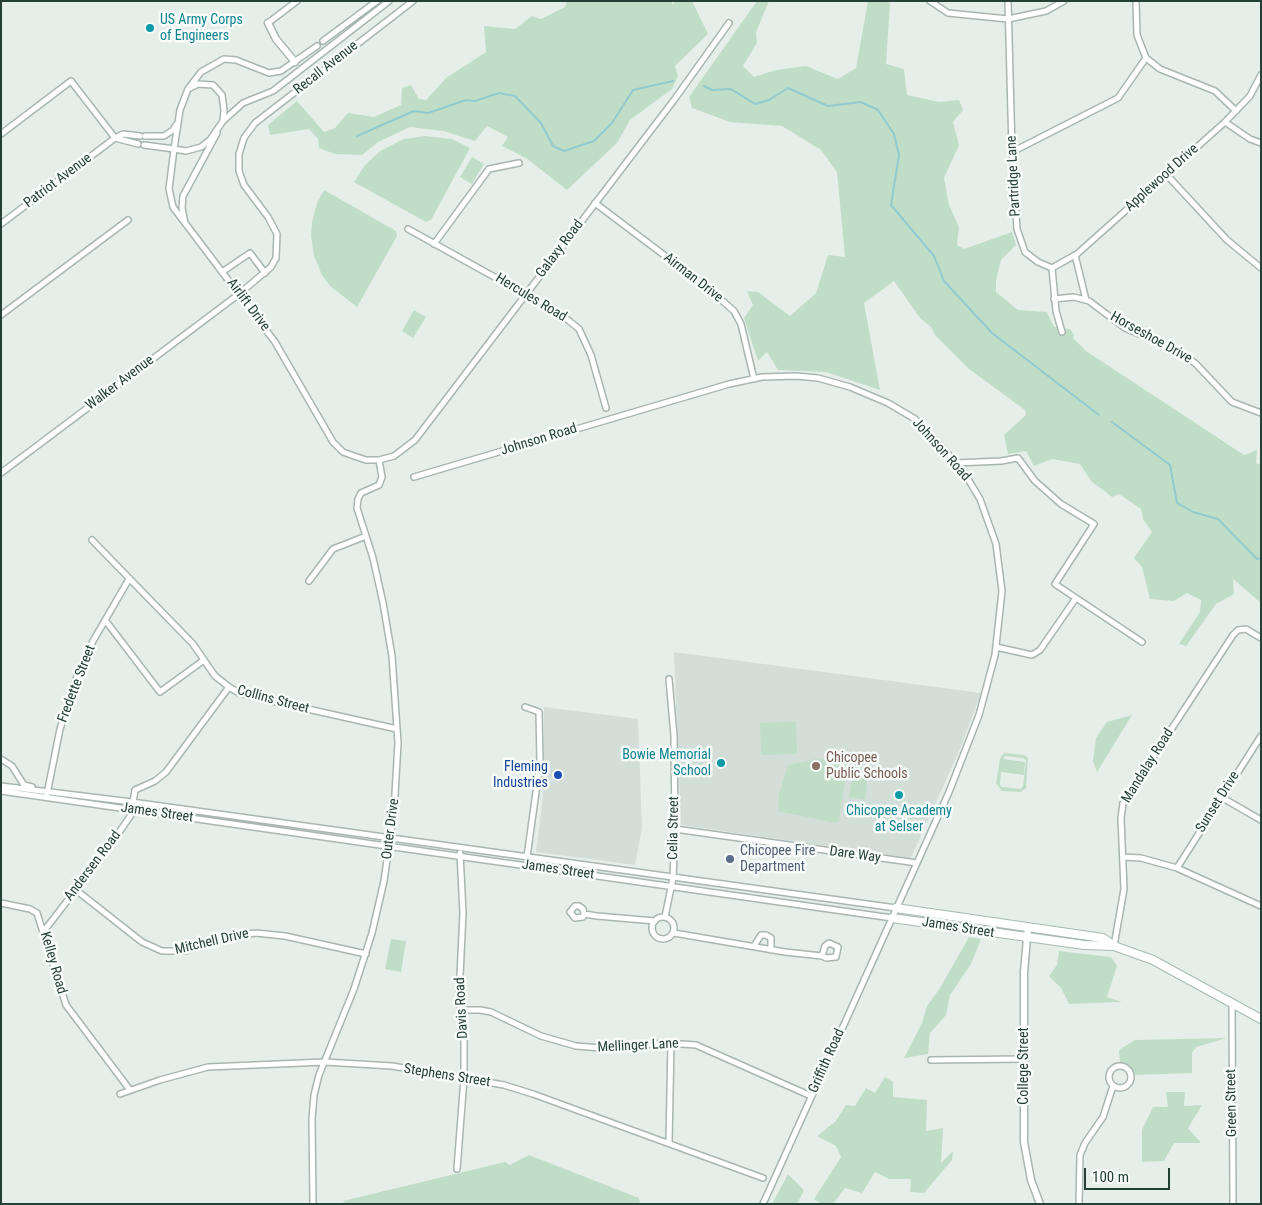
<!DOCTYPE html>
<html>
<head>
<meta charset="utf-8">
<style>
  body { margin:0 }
  #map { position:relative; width:1262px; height:1205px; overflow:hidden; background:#e6eeea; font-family:"Roboto Condensed",sans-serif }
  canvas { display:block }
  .frame { position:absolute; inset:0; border:2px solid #254037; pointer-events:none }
  .scale { position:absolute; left:1084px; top:1168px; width:86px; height:22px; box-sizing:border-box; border:2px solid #254037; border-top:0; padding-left:6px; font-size:15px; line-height:18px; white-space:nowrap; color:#254037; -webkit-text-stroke:4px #f7fbf9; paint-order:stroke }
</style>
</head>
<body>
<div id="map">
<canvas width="1262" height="1205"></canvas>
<div class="frame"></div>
<div class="scale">100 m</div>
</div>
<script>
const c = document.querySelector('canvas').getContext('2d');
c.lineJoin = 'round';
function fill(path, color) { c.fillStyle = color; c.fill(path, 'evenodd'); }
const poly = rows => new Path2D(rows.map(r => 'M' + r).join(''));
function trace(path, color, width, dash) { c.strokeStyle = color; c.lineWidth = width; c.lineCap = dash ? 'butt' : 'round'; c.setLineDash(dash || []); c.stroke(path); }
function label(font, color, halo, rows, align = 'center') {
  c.font = font + ' "Roboto Condensed",sans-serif'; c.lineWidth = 5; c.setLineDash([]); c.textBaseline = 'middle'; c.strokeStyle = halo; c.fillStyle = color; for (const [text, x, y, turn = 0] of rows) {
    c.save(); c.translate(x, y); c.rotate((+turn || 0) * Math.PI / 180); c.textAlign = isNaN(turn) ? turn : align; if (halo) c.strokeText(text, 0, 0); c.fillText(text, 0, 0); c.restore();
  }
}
fill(poly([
  [674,652,981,693,960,749,911,858,681,825],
  [544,707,638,719,642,828,635,865,536,852,543,796]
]), '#d4ded9');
fill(poly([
  [567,1,671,1,673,5,675,1,692,1,708,34,675,66,678,76,672,89,630,120,617,143,567,190,526,158,502,146,508,137,487,126,475,141,443,131,410,127,378,142,362,155,335,154,319,148,318,139,309,129,270,135,268,125,297,101,324,132,335,128,348,113,374,117,401,105,402,88,411,85,419,99,426,100,446,78,486,52,484,26,515,29,532,16,541,19,565,7],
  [757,1,769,1,756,32,757,43,743,66,754,77,776,70,806,66,838,79,856,68,868,1,888,1,890,4,886,64,904,69,907,95,939,102,959,100,963,110,953,122,959,145,944,178,949,205,959,227,957,245,964,249,1012,232,1016,245,1001,260,996,280,996,292,1018,310,1047,312,1054,327,1070,329,1074,335,1073,338,1086,351,1244,455,1257,450,1256,463,1261,465,1261,603,1233,579,1234,594,1216,604,1186,646,1179,644,1200,612,1201,600,1187,593,1174,601,1150,599,1142,567,1134,558,1152,532,1143,519,1141,509,1119,494,1112,497,1091,481,1080,464,1052,459,1034,466,1026,451,1008,454,1004,435,1026,415,1025,410,969,369,935,335,931,327,920,318,894,281,864,303,880,390,826,372,778,370,767,352,758,361,744,318,753,305,747,291,758,292,790,316,816,293,828,255,845,257,837,172,821,150,782,126,730,122,692,108,689,97],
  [425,136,452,139,470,148,431,220,426,222,354,182,365,165,380,151,404,139],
  [472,157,484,164,472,184,460,177],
  [324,190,396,231,397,236,357,307,330,286,322,275,314,256,311,236,312,222,317,203],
  [414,310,426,317,413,338,402,331],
  [1132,715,1097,772,1093,761,1096,738,1107,722],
  [796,721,797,754,761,755,760,723],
  [1007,753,1024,755,1028,758,1026,788,1021,792,1002,791,996,783,1000,759,1003,754],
  [1005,756,1022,758,1026,760,1023,786,1021,789,1003,787,1000,785,1001,772,1024,775,1025,762,1003,759,1001,770,1003,759],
  [816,759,848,761,839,821,835,823,778,811,779,794,788,765],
  [854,766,869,768,865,800,849,797],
  [969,937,981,939,971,964,950,995,946,1015,930,1033,928,1054,904,1058,922,1023,927,1006,940,988],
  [391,939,406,941,401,972,385,969],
  [1059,951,1111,957,1117,966,1107,997,1122,1002,1069,1004,1061,988,1049,976,1057,965],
  [1227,1038,1196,1047,1192,1053,1192,1073,1135,1075,1129,1065,1120,1063,1119,1050,1135,1040],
  [885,1077,893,1082,893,1097,927,1100,926,1131,943,1128,941,1163,953,1151,952,1160,924,1193,910,1192,911,1179,889,1179,875,1172,862,1193,845,1188,833,1204,822,1204,814,1199,841,1157,836,1146,817,1136,836,1121,846,1105,855,1106,866,1088,875,1093],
  [1166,1092,1185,1092,1184,1106,1202,1105,1188,1128,1201,1143,1174,1143,1164,1161,1142,1162,1142,1130,1153,1107,1168,1107],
  [529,1155,639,1198,640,1204,345,1204,343,1201,505,1162,510,1165],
  [788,1174,804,1190,797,1204,772,1204]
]), '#c0dec7');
trace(poly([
  [704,86,712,90,731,89,755,104,769,100,788,88,828,106,861,102,878,110,894,134,899,155,891,205,934,256,944,281,992,333,1099,415],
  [357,136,414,111,428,113,466,100,475,101,499,93,515,96,541,123,553,146,564,151,594,141,612,123,633,90,673,81],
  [1112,422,1170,465,1177,503,1193,512,1218,519,1257,559,1261,558]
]), '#91cad0', 2);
const minor = poly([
  [930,1,948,13,1008,19,1046,11,1064,1],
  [1008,1,1012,150,1017,229,1025,252,1038,262,1052,268,1056,311,1062,332],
  [1136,1,1137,35,1146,58,1160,69,1215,91,1236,111],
  [268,23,297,1],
  [323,41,377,1],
  [188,89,198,84,213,85,222,95,224,110,223,121,210,140,201,147,186,151,174,149,180,110,188,89,201,72,224,59,236,60,269,73,281,71,317,46],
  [223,121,243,103,273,91,389,1],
  [1225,122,1250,139,1261,143],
  [1,134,71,81,115,138,138,144],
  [145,136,164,136,173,130,177,124],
  [144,145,174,149,169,189,173,207,275,342,333,442,343,452,354,456,366,460,379,460,394,456,415,440,674,100,729,23],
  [1012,152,1118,98,1146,58],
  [1166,174,1227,240,1261,268],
  [595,203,709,289,734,311,741,324,754,379],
  [185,223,182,208,183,196,217,133],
  [1,224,115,138,123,134,140,136],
  [408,229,525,294,568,320,579,329,591,355,606,408],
  [434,244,489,169,519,163],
  [1075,255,1086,300],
  [1052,268,1077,254,1225,122,1250,96,1261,75],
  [222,272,250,253,265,273],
  [1054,299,1074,297,1089,301,1125,328,1179,351,1196,364,1232,402,1261,413],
  [1,315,128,220],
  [956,463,1001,461,1018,458,1035,481,1061,504,1094,524,1055,584,1142,642],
  [1,473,239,294,271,267,276,258,277,234,268,217,244,185,239,171,239,154,244,138,255,123,413,1],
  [414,477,729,384,762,377,796,376,818,378,850,387,888,403,915,419,962,469,980,499,996,544,1002,591,995,655,979,715,949,792,763,1204],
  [92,540,193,644,215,676,229,687,239,693,263,699,397,729],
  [309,581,333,549,366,536],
  [105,620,160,692,204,660],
  [996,647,1032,655,1040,650,1076,598],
  [525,707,539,712,540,763,527,857],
  [1,759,12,766,24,785,32,787],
  [1,786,132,802,896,908],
  [1,791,892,918],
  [47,794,60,729,78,673,93,641,129,579],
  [1221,797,1261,820],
  [675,829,917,863],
  [1123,857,1141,858,1177,868,1261,906],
  [1177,868,1261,736],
  [76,890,142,942,162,951,185,951,229,936,256,933,285,936,366,954],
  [1,903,30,909,37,913,66,1005,130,1090],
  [584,914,583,917,575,918,570,912,575,906,579,906,583,909,584,914,597,916,655,921],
  '652 928a11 11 0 1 1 22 0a11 11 0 1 1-22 0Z',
  [665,917,673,878,675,829,674,736,669,679],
  [44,931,111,844,131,815,135,790,155,781,166,772,229,687],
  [674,933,785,952,822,956,826,958,836,957,838,947,829,943,825,946,822,956],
  [754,946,761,935,766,935,771,938,771,950],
  [1114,946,1124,889,1121,818,1123,803,1233,635,1238,630,1246,629,1261,638],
  [1232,1003,1233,1204],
  [462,1010,480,1010,491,1012,541,1036,576,1046,602,1048,666,1043,696,1045,811,1096],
  [931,1060,1024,1059],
  '1109 1077a11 11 0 1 1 22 0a11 11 0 1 1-22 0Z',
  [120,1094,160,1080,208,1067,325,1062,392,1066,504,1085,533,1094,763,1178],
  [669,1142,671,1043],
  [457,1169,464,1078,464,1038,459,997,463,913,460,853],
  [313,1203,312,1119,314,1095,319,1075,354,989,372,933,384,881,394,811,398,743,392,656,383,603,373,558,357,508,358,499,361,493,379,485,382,477,379,460],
  [1079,1204,1080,1155,1085,1143,1103,1117,1113,1086]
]);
const tertiary = poly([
  [268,23,276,39,295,62],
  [1028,927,1024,972,1024,1142,1031,1180,1040,1204]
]);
const secondary = poly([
  [896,908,1103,938,1114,946,1153,960,1261,1019],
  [892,918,1084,945,1114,946]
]);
trace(minor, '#a8b6b1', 8);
trace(tertiary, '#a8b6b1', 9);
trace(secondary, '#a5bab1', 10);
trace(minor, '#fff', 5);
trace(tertiary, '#fff', 6);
trace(secondary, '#fff', 8);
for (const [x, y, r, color] of [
  [150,28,5,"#0f9aa8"],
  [721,763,5,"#0f9aa8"],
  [816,766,5,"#8d6e63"],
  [558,775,5,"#1a4fb4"],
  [899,795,5,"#0f9aa8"],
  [730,859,5,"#5c6f8a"]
]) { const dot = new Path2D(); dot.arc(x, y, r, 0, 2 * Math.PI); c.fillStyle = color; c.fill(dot); trace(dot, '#f7fbf9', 2); }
label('14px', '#0d838f', '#f7fbf9', [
  ["US Army Corps",160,20],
  ["of Engineers",160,36],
  ["Bowie Memorial",711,755,"right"],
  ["School",711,771,"right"],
  ["Chicopee Academy",899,811,"center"],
  ["at Selser",899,827,"center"]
], 'left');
label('14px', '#254037', '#f7fbf9', [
  ["Recall Avenue",326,68,-38],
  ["Partridge Lane",1014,176,-93],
  ["Applewood Drive",1162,178,-42],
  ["Patriot Avenue",58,181,-37],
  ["Galaxy Road",560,249,-53],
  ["Airman Drive",693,278,38],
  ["Hercules Road",531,298,31],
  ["Airlift Drive",248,305,53],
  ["Horseshoe Drive",1151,338,29],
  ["Walker Avenue",120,383,-37],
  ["Johnson Road",539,440,-17],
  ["Johnson Road",941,450,48],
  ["Fredette Street",77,684,-69],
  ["Collins Street",273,700,15],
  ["Mandalay Road",1148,766,-58],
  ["Sunset Drive",1218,802,-58],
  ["James Street",157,813,8],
  ["Celia Street",674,828,-89],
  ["Outer Drive",391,829,-83],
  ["Dare Way",855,855,8],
  ["Andersen Road",93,866,-53],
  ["James Street",558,870,8],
  ["James Street",958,928,9],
  ["Mitchell Drive",212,942,-13],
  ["Kelley Road",53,963,74],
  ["Davis Road",462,1008,-93],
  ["Mellinger Lane",638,1046,-3],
  ["Griffith Road",827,1061,-66],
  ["College Street",1024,1066,-90],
  ["Stephens Street",447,1076,9],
  ["Green Street",1232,1103,-91]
]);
label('14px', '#785e54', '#f7fbf9', [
  ["Chicopee",826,758],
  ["Public Schools",826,774]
], 'left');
label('14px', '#164399', '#f7fbf9', [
  ["Fleming",548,767],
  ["Industries",548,783]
], 'right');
label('14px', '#4e5e75', '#f7fbf9', [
  ["Chicopee Fire",740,851],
  ["Department",740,867]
], 'left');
</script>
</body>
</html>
